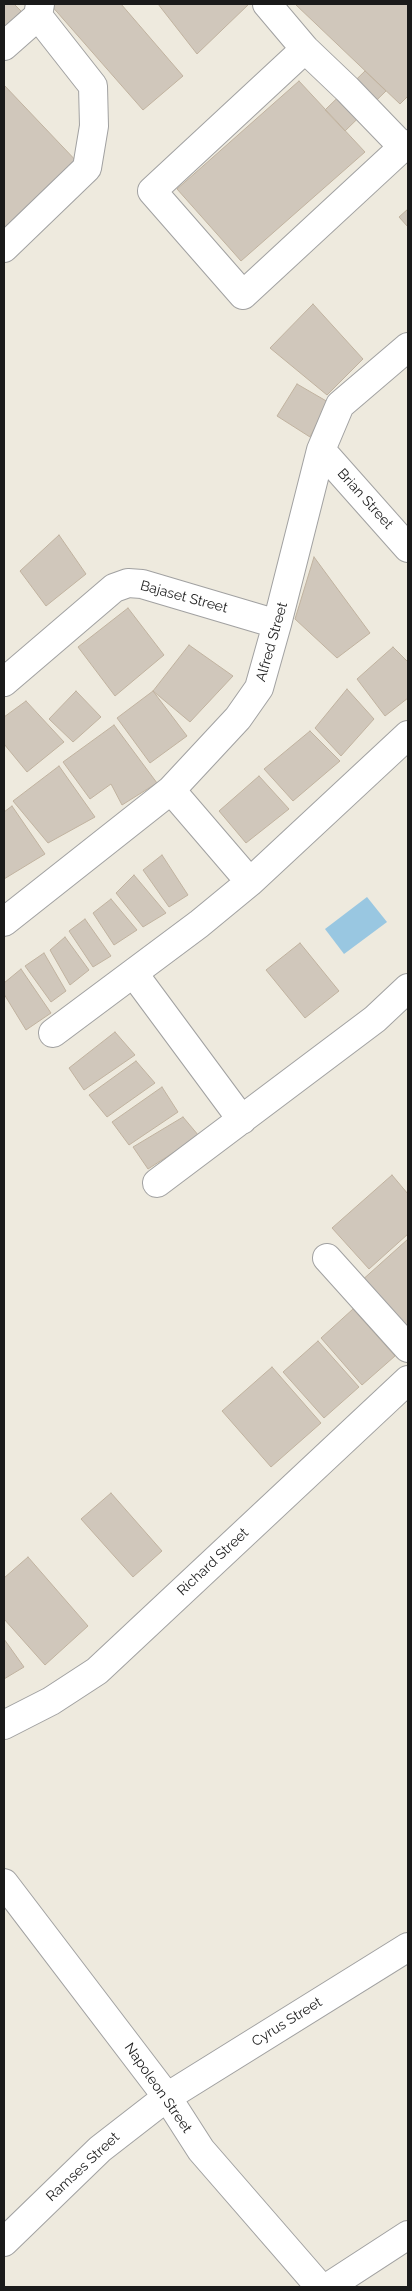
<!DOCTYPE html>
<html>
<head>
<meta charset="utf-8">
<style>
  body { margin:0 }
  #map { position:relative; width:412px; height:2291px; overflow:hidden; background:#eeeade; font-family:Raleway,sans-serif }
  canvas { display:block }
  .frame { position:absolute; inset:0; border:5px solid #1a1a1a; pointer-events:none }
</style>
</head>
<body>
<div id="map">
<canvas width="412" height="2291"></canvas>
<div class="frame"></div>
</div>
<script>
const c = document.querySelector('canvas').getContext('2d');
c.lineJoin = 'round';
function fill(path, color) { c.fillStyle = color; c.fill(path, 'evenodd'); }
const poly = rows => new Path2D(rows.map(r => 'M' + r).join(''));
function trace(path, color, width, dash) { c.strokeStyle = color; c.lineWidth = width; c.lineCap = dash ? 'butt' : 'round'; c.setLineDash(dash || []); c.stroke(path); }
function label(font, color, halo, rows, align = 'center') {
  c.font = font + ' Raleway,sans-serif'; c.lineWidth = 5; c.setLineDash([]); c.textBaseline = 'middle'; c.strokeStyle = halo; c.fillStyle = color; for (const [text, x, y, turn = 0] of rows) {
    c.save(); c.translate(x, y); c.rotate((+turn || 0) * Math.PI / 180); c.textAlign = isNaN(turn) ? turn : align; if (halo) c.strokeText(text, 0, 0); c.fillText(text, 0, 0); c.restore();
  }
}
fill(poly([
  [367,897,387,922,344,954,325,929]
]), '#99c7e1');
const building = poly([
  [4,4,14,4,21,11,4,28,4,4],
  [50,4,121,4,183,76,143,110,50,4],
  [158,4,249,4,197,54,158,4],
  [295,4,408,4,408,96,400,104,295,4],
  [365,71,386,91,345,131,325,110,365,71],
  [299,81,365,152,241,261,177,189,299,81],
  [4,85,81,166,4,240,4,85],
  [408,209,408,227,399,217,408,209],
  [313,304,363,359,327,395,270,348,313,304],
  [297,384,328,402,310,437,277,416,297,384],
  [59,535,86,574,46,606,20,571,59,535],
  [314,557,370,633,337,658,295,619,314,557],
  [128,608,164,655,115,696,78,647,128,608],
  [189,645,233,676,190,722,153,691,189,645],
  [393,647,408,662,408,698,385,716,357,679,393,647],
  [347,689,374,719,341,756,315,728,347,689],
  [76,691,101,717,73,742,49,719,76,691],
  [153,691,187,736,150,763,117,718,153,691],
  [26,701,64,742,27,772,4,744,4,717,26,701],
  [114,725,157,783,122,805,111,784,90,799,63,762,114,725],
  [310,731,340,761,293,801,264,769,310,731],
  [59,766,95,817,48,843,13,801,59,766],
  [259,776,289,809,246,843,219,811,259,776],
  [12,806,45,854,4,879,4,812,12,806],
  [162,855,188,895,169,907,143,870,162,855],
  [134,875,166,913,143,927,116,893,134,875],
  [111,899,137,930,114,945,93,913,111,899],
  [85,919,111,956,93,967,69,931,85,919],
  [65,937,89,970,70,985,50,950,65,937],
  [300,943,339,991,305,1018,266,970,300,943],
  [44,953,66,991,51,1002,25,966,44,953],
  [21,969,51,1013,26,1030,4,994,4,983,21,969],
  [115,1032,135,1055,84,1090,69,1068,115,1032],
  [136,1061,155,1083,107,1117,89,1095,136,1061],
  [162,1087,178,1112,129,1145,112,1122,162,1087],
  [183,1117,199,1136,148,1169,133,1147,183,1117],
  [392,1175,408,1194,408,1234,369,1269,332,1228,392,1175],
  [408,1239,408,1336,360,1282,408,1239],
  [353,1309,395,1356,362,1385,321,1338,353,1309],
  [318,1341,359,1387,324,1418,283,1372,318,1341],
  [272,1367,321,1423,271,1467,222,1411,272,1367],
  [111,1493,162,1551,133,1577,81,1519,111,1493],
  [28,1557,88,1626,45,1665,4,1619,4,1578,28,1557],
  [4,1639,24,1667,4,1679,4,1639]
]);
fill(building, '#d0c7bb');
trace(building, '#c0b29f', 1);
const minor = poly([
  [267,4,305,49,347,89,403,147,408,144],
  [4,46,38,16],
  [305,49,152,191,243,295,403,147],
  [4,248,87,168,94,126,93,86,38,16,40,4],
  [321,450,408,548],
  [4,682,114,588,128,583,142,584,277,624],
  [171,790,250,882],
  [4,922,171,790,238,718,259,688,277,624,321,450,340,405,408,347],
  [134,974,242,1120],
  [53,1033,199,924,250,882,408,735],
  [157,1183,375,1019,408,988],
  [327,1258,408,1348],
  [4,1725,51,1701,97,1671,408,1380],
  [4,1883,167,2097,201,2150,320,2287],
  [4,2242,100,2149,167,2097,408,1947],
  [328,2287,408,2235]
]);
trace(minor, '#a1a1a1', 30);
trace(minor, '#fff', 28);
label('14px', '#1a1a1a', '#fff', [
  ["Brian Street",365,499,48],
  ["Bajaset Street",184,597,15],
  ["Alfred Street",272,642,-74],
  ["Richard Street",213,1562,-43],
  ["Cyrus Street",287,2022,-32],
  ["Napoleon Street",158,2088,55],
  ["Ramses Street",83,2167,-43]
]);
</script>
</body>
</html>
